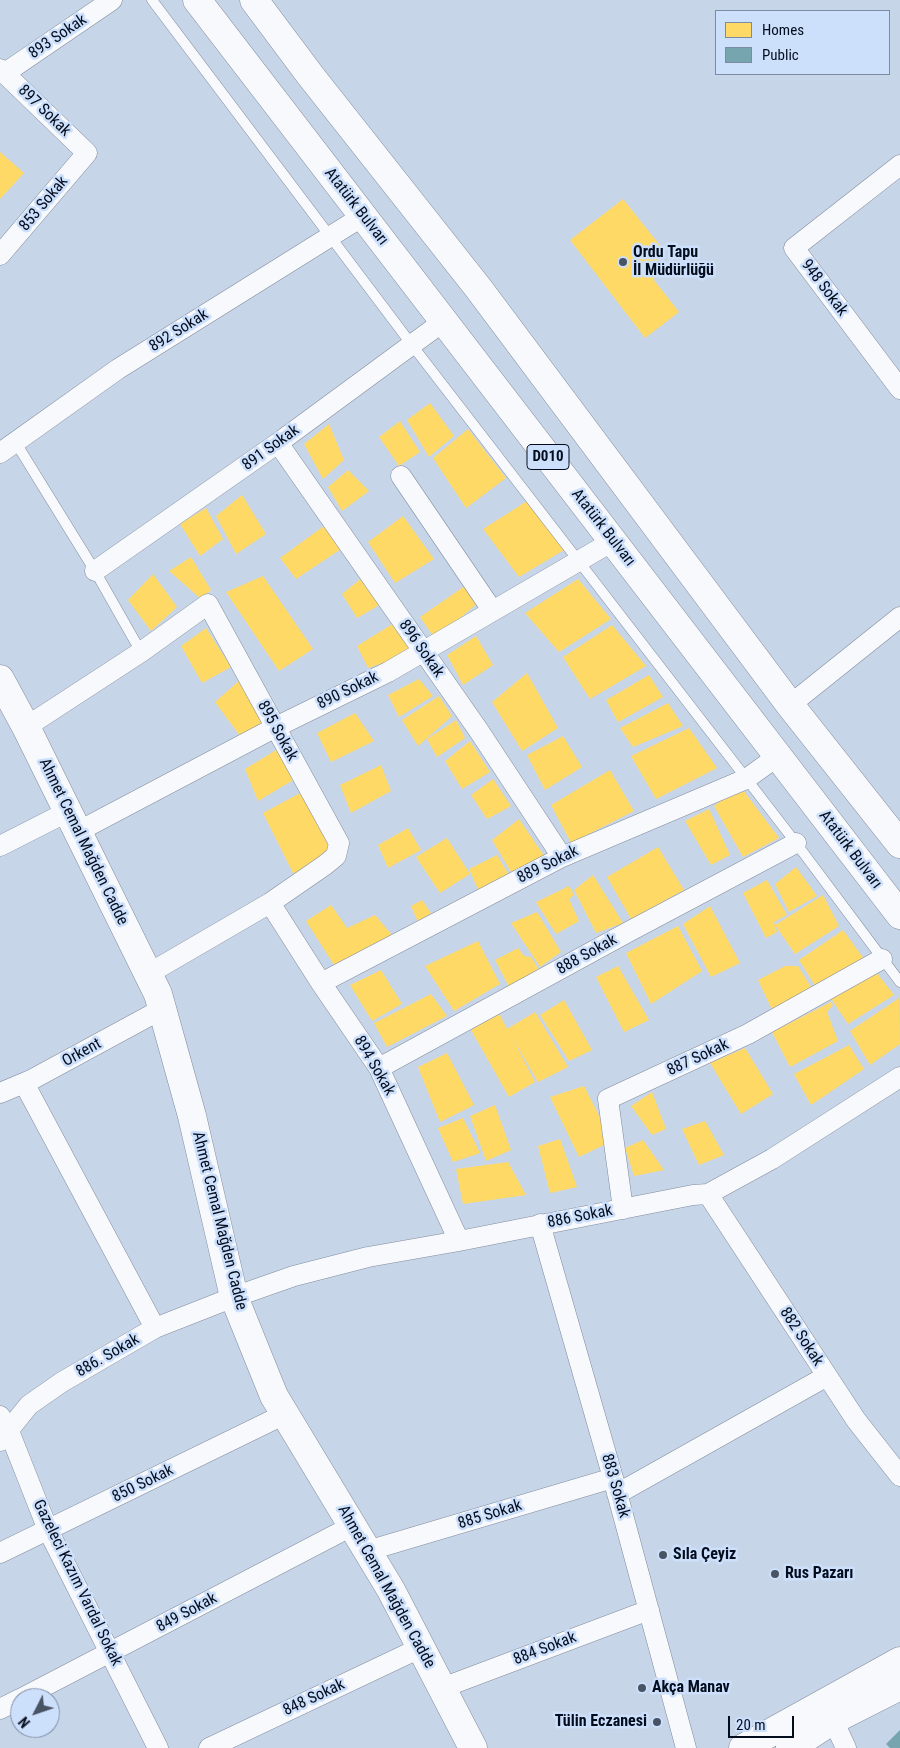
<!DOCTYPE html>
<html>
<head>
<meta charset="utf-8">
<style>
  body { margin:0 }
  #map { position:relative; width:900px; height:1748px; overflow:hidden; background:#c7d5e9; font-family:"Roboto Condensed",sans-serif }
  canvas { display:block }
  .legend { position:absolute; left:715px; top:10px; width:175px; height:65px; box-sizing:border-box; background:#ccdffb; border:1px solid #7c8ba2; margin:0; padding:6px 9px; list-style:none; font-size:15px; color:#040d1d }
  .legend li { display:flex; align-items:center; gap:10px; height:25px }
  .legend b { width:25px; border:1px solid #7c8ba2 }
  .north { position:absolute; left:10px; top:1688px; width:50px; height:50px; box-sizing:border-box; background:#ccdffb; border:1px solid #7c8ba2; border-radius:50%; rotate:229deg; font-size:14px; font-weight:700; line-height:20px; text-align:center; color:#040d1d }
  .north::after { content:''; display:block; margin:auto; width:18px; height:22px; background:#485364; clip-path:polygon(50% 0,100% 100%,50% 72%,0 100%) }
  .scale { position:absolute; left:728px; top:1716px; width:66px; height:22px; box-sizing:border-box; border:2px solid #040d1d; border-top:0; padding-left:6px; font-size:15px; line-height:18px; white-space:nowrap; color:#040d1d; -webkit-text-stroke:4px #ccdffb; paint-order:stroke }
</style>
</head>
<body>
<div id="map">
<canvas width="900" height="1748"></canvas>
<ul class="legend">
<li><b style="height:14px;background:#ffd966"></b>Homes</li>
<li><b style="height:14px;background:#76a5af"></b>Public</li>
</ul>
<div class="north">N</div>
<div class="scale">20 m</div>
</div>
<script>
const c = document.querySelector('canvas').getContext('2d');
c.lineJoin = 'round';
function fill(path, color) { c.fillStyle = color; c.fill(path, 'evenodd'); }
const poly = rows => new Path2D(rows.map(r => 'M' + r).join(''));
function trace(path, color, width, dash) { c.strokeStyle = color; c.lineWidth = width; c.lineCap = dash ? 'butt' : 'round'; c.setLineDash(dash || []); c.stroke(path); }
function label(font, color, halo, rows, align = 'center') {
  c.font = font + ' "Roboto Condensed",sans-serif'; c.lineWidth = 5; c.setLineDash([]); c.textBaseline = 'middle'; c.strokeStyle = halo; c.fillStyle = color; for (const [text, x, y, turn = 0] of rows) {
    c.save(); c.translate(x, y); c.rotate((+turn || 0) * Math.PI / 180); c.textAlign = isNaN(turn) ? turn : align; if (halo) c.strokeText(text, 0, 0); c.fillText(text, 0, 0); c.restore();
  }
}
fill(poly([
  [0,152,24,173,0,199],
  [623,199,662,248,654,255,665,270,653,279,679,312,645,338,570,240],
  [430,403,454,436,429,457,407,420],
  [400,421,420,452,399,466,379,437],
  [329,424,344,460,323,479,304,444],
  [468,429,506,478,466,508,433,458],
  [348,470,369,491,342,511,328,487],
  [242,495,266,534,236,554,216,516],
  [527,501,564,550,519,577,483,529],
  [206,508,223,539,200,556,180,524],
  [403,516,434,559,395,583,368,542],
  [328,523,344,547,296,579,280,558],
  [191,557,211,590,201,599,169,571],
  [153,574,177,607,151,631,128,600],
  [263,576,313,649,279,671,226,592],
  [363,577,381,604,357,618,342,594],
  [578,579,611,619,559,652,525,613],
  [469,583,479,602,435,639,420,617],
  [394,623,414,653,368,668,357,646],
  [612,625,646,666,590,699,563,657],
  [206,628,231,667,202,683,181,646],
  [476,636,493,665,463,685,447,655],
  [527,673,558,728,522,751,492,702],
  [649,675,663,697,618,722,606,700],
  [241,679,272,721,240,736,215,702],
  [419,679,433,696,399,717,388,695],
  [439,696,452,716,418,746,402,720],
  [668,703,683,726,633,747,620,728],
  [355,713,374,741,331,762,317,733],
  [456,720,465,738,437,757,427,739],
  [689,728,717,768,656,799,631,756],
  [563,736,582,767,545,790,527,755],
  [470,741,490,772,462,789,445,761],
  [281,747,295,779,258,801,245,769],
  [381,765,391,791,351,813,340,785],
  [610,770,634,811,571,843,551,805],
  [493,779,511,806,487,819,471,795],
  [740,786,779,838,743,857,714,806],
  [302,792,335,847,296,879,263,813],
  [709,809,730,855,711,865,685,821],
  [519,819,547,860,514,877,492,840],
  [408,828,421,850,388,868,378,845],
  [447,838,470,874,440,893,416,857],
  [658,847,684,890,631,919,607,877],
  [497,855,512,880,480,894,469,869],
  [796,867,817,896,789,912,775,884],
  [593,875,623,923,596,933,574,890],
  [767,880,787,915,774,922,777,932,766,938,743,893],
  [569,886,574,895,569,899,579,921,556,934,536,902],
  [823,895,839,926,795,954,775,925],
  [422,900,431,913,418,922,411,906],
  [331,905,347,928,375,915,392,935,334,965,306,921],
  [710,906,740,963,711,977,683,924],
  [537,912,561,952,540,967,511,923],
  [678,926,702,971,651,1004,626,953],
  [843,930,867,963,819,992,799,960],
  [478,941,500,984,454,1011,425,966],
  [518,948,524,956,531,957,539,970,509,987,495,960],
  [618,966,649,1020,624,1032,596,977],
  [785,966,798,966,816,995,776,1018,758,980],
  [873,968,894,995,848,1024,828,994],
  [381,970,402,1004,372,1021,350,985],
  [431,994,447,1016,387,1047,374,1023],
  [899,998,900,1044,870,1065,850,1031],
  [564,1000,592,1050,569,1061,540,1015],
  [831,1002,833,1005,827,1012,838,1041,790,1067,772,1032],
  [535,1012,568,1067,538,1082,512,1037,535,1082,509,1097,471,1030,499,1013,507,1029],
  [849,1045,864,1069,811,1105,794,1074],
  [745,1048,773,1094,741,1114,710,1063],
  [447,1053,474,1105,440,1122,418,1067],
  [584,1086,612,1141,579,1157,550,1097],
  [652,1092,666,1129,652,1135,631,1106],
  [495,1105,511,1150,486,1161,470,1116],
  [463,1118,480,1153,453,1162,438,1128],
  [705,1121,724,1155,699,1165,682,1129],
  [560,1139,577,1187,550,1193,538,1146],
  [643,1140,664,1170,634,1176,625,1148],
  [508,1162,526,1195,463,1204,456,1169]
]), '#ffd966');
fill(poly([
  [900,1730,900,1748,890,1748,886,1744]
]), '#76a5af');
const lane = poly([
  [152,0,412,345,796,843,900,982],
  [16,443,95,571,141,652]
]);
const street = poly([
  [0,69,87,153,0,255],
  [5,73,112,0],
  [900,165,794,248,900,389],
  [278,443,479,731,562,857],
  [0,453,118,369,363,216],
  [401,476,492,610],
  [95,571,278,443,444,321],
  [790,705,900,617],
  [26,727,141,652,208,604,339,843,336,856,325,865,270,903,148,974],
  [77,832,276,727,388,672,613,541],
  [0,846,67,812],
  [270,903,321,983,379,1068,459,1241],
  [321,983,562,857,746,779,778,756],
  [379,1068,630,931,796,843],
  [24,1083,155,1328],
  [0,1093,31,1080,162,1009],
  [708,1194,856,1420,900,1476],
  [623,1209,608,1099,748,1034,882,959],
  [540,1224,613,1478,686,1748],
  [0,1416,9,1431,48,1530,158,1748],
  [0,1441,29,1405,62,1382,155,1328,234,1297,294,1276,368,1257,459,1241,693,1195,708,1194,772,1159,900,1077],
  [617,1494,827,1376],
  [367,1551,613,1478],
  [0,1553,285,1414],
  [442,1688,649,1610],
  [22,1698,352,1526],
  [0,1709,20,1699],
  [833,1720,846,1748],
  [209,1748,420,1648]
]);
const secondary = poly([
  [0,679,26,727,158,994,192,1116,234,1297,274,1396,391,1590,473,1748],
  [743,1748,900,1661],
  [790,1748,833,1720,900,1686]
]);
const highway = poly([
  [197,0,900,915],
  [254,0,310,75,479,289,790,705,900,844]
]);
trace(lane, '#818c9d', 11);
trace(street, '#818c9d', 21);
trace(secondary, '#818c9d', 29);
trace(highway, '#818c9d', 29);
trace(lane, '#f7f9fc', 10);
trace(street, '#f7f9fc', 20);
trace(secondary, '#f7f9fc', 28);
trace(highway, '#f7f9fc', 28);
for (const [x, y, r, color] of [
  [623,262,5,"#485364"],
  [663,1555,5,"#485364"],
  [775,1574,5,"#485364"],
  [642,1688,5,"#485364"],
  [657,1722,5,"#485364"]
]) { const dot = new Path2D(); dot.arc(x, y, r, 0, 2 * Math.PI); c.fillStyle = color; c.fill(dot); trace(dot, '#ccdffb', 2); }
for (const [x, y, w] of [
  [548,457,42]
]) { const box = new Path2D(); box.roundRect(x - w / 2, y - 12.5, w, 25, 4); c.fillStyle = '#ccdffb'; c.fill(box); trace(box, '#040d1d', 1); }
label('bold 15px', '#040d1d', null, [
  ["D010",548,457]
]);
label('16px', '#040d1d', '#ccdffb', [
  ["893 Sokak",58,37,-34],
  ["897 Sokak",44,111,44],
  ["853 Sokak",44,204,-50],
  ["Atatürk Bulvarı",356,207,52],
  ["948 Sokak",824,288,53],
  ["892 Sokak",179,331,-32],
  ["891 Sokak",271,448,-36],
  ["Atatürk Bulvarı",603,528,52],
  ["896 Sokak",421,649,55],
  ["890 Sokak",348,691,-26],
  ["895 Sokak",277,731,61],
  ["Ahmet Cemal Mağden Cadde",83,842,64],
  ["Atatürk Bulvarı",850,850,53],
  ["889 Sokak",548,865,-26],
  ["888 Sokak",587,955,-29],
  ["Orkent",82,1053,-29],
  ["887 Sokak",698,1058,-25],
  ["894 Sokak",374,1066,60],
  ["886 Sokak",580,1217,-11],
  ["Ahmet Cemal Mağden Cadde",219,1221,76],
  ["882 Sokak",801,1337,57],
  ["886. Sokak",108,1356,-30],
  ["850 Sokak",143,1484,-26],
  ["883 Sokak",615,1486,74],
  ["885 Sokak",490,1515,-17],
  ["Gazeleci Kazım Vardal Sokak",77,1583,64],
  ["Ahmet Cemal Mağden Cadde",386,1587,61],
  ["849 Sokak",187,1613,-28],
  ["884 Sokak",545,1649,-21],
  ["848 Sokak",314,1698,-25]
]);
label('bold 16px', '#040d1d', '#ccdffb', [
  ["Ordu Tapu",633,253],
  ["İl Müdürlüğü",633,271],
  ["Sıla Çeyiz",673,1555],
  ["Rus Pazarı",785,1574],
  ["Akça Manav",652,1688],
  ["Tülin Eczanesi",647,1722,"right"]
], 'left');
</script>
</body>
</html>
